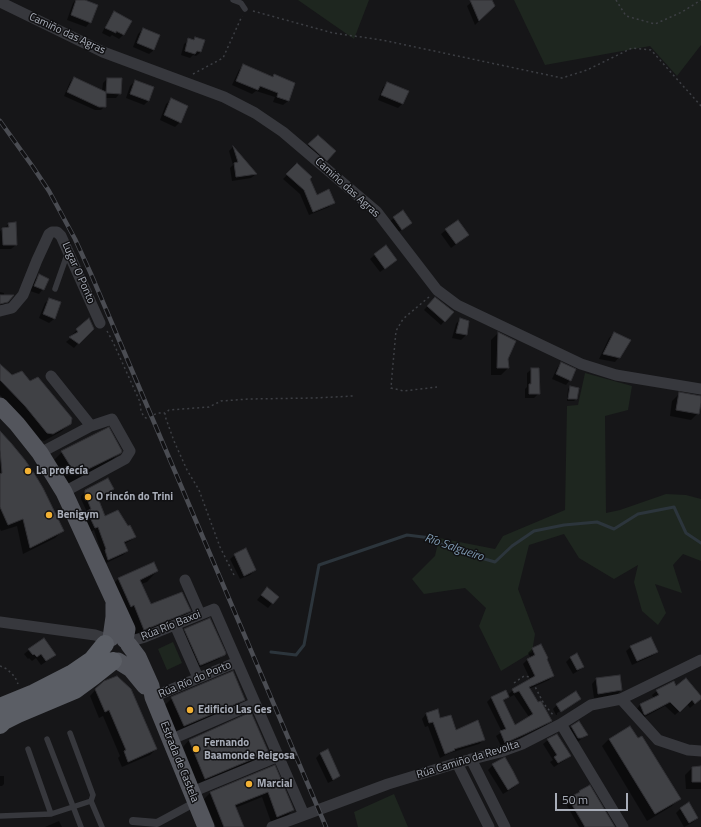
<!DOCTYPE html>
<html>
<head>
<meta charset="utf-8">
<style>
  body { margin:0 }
  #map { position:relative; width:701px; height:827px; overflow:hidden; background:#161618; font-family:"Titillium Web",sans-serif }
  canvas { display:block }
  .scale { position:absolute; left:555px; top:793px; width:73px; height:18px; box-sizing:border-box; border:2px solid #a8adb8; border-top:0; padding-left:5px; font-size:12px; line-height:14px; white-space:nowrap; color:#a8adb8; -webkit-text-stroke:3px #111113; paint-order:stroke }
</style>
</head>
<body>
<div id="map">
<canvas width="701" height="827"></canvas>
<div class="scale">50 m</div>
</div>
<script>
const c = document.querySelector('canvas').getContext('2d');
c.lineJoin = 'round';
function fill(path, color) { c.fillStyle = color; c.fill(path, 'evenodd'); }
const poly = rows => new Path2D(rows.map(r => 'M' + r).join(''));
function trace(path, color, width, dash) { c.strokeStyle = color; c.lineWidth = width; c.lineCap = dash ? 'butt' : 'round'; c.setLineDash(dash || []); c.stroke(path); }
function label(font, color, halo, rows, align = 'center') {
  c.font = font + ' "Titillium Web",sans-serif'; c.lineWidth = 3; c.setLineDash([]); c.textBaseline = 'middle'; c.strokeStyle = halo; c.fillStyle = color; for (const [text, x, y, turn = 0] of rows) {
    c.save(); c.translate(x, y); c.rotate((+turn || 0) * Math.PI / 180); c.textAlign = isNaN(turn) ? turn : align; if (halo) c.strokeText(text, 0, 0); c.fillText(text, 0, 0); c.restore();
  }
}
fill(poly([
  [298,0,369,0,354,39],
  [514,0,701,0,701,45,677,76,650,46,545,65],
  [585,373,632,386,628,410,605,416,606,513,620,510,666,494,686,495,701,499,701,561,683,554,673,565,682,593,655,584,666,613,658,625,642,611,634,582,638,565,614,579,579,558,564,534,529,545,518,589,535,634,532,652,501,671,479,626,486,608,465,588,424,594,412,579,435,556,439,538,495,549,503,536,565,510,567,406,578,405],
  [173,642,182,663,167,670,158,649],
  [394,794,408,827,358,827,354,812]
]), '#1e261f');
fill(poly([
  [76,0,83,0,90,22,86,27,67,20,73,3],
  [474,0,491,0,494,6,475,25,467,6],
  [114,13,123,35,119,39,112,35,110,37,102,33,110,17],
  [143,29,154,50,149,54,133,47,138,34],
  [196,38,201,52,196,56,193,55,190,58,181,55,184,44,189,40,193,41],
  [243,66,272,78,274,75,294,84,288,101,283,105,273,102,275,97,256,91,252,94,232,85,239,70],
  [74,78,102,91,103,83,107,79,120,93,116,98,105,98,105,106,101,110,95,110,64,96,70,82],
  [135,81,149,100,144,105,126,98,130,86],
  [388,83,402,104,398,108,378,100,383,87],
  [171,100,180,122,175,127,160,120,166,104],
  [318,136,335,151,322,164,304,149],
  [233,147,256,174,251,178,232,181,230,168,233,165,229,151],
  [297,165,316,196,333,202,329,207,309,215,300,194,283,179],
  [394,218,406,227,397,233,389,222],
  [9,224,16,245,11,249,0,249,0,231],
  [446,230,467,235,463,239,451,248,441,234],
  [385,246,391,264,380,272,370,259],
  [39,276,43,289,39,294,30,291,34,280],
  [0,292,4,293,4,296,7,301,3,306,0,306],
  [50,299,60,303,54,319,49,323,39,318,45,303],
  [431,302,452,312,441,325,424,310],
  [88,319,92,328,74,348,66,342,73,336,72,335],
  [460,319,468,322,466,335,461,340,452,338,456,324],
  [498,333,514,341,507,359,508,368,501,375,491,375,491,340],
  [614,333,619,357,615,362,599,359,609,338],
  [561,363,570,380,566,385,552,379,557,368],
  [0,366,70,423,62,431,44,441,40,440,18,413,0,395],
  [532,369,539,393,534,398,525,398,525,389,527,387,527,373],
  [570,387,576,399,574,401,567,401,568,389],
  [679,394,701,397,698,413,691,420,670,416,672,401],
  [0,433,62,531,55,538,23,554,17,526,1,531,0,529],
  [62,452,120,452,109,463,66,485,52,462],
  [113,489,108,493,97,499,104,517,135,537,130,541,124,544,127,551,123,555,104,564,101,555,102,554,94,530,90,532,83,516,87,512,81,499,81,496,86,491],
  [235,555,255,570,250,575,240,579,230,559],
  [157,571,147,582,141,584,150,606,190,611,179,621,134,640,108,589,119,578],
  [263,593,277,597,268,608,257,600],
  [185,629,224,654,219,659,196,669,180,634],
  [631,647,657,652,652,656,632,665,626,651],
  [532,649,546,659,553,676,549,680,529,689,538,703,550,721,546,725,520,738,501,746,496,736,502,732,487,702,491,698,505,691,508,697,502,702,515,726,529,717,514,695,510,697,509,694,513,690,530,679,523,664,527,660,531,658,528,653],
  [29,650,55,654,50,659,41,665,36,658,32,661,29,658,28,659,24,654],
  [571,657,583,667,578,671,573,674,566,662],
  [620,676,621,690,617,695,594,698,592,684,596,679],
  [97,688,156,749,150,755,122,767,118,758,120,756,103,716,99,718,90,696],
  [676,688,701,698,690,708,687,704,675,715,665,706,641,719,636,710,640,705,654,699,652,695,657,691],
  [172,698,244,699,232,712,171,738,160,710],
  [580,699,576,702,576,701,557,713,557,715,556,715,553,709,557,705],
  [251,714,266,753,260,760,198,785,183,747,189,740],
  [426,714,440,719,456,731,484,740,479,744,450,753,440,758,428,726,425,727,422,719],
  [579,722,586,734,579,741,573,745,564,734,571,727],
  [609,739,679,798,672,806,647,821,602,746],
  [548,740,569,756,565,760,554,767,550,762,553,760,543,744],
  [321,753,339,776,334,780,328,783,316,758],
  [505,759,518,783,513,788,503,794,488,770,493,765],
  [274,767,293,810,287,816,271,822,262,797,235,808,243,827,216,827,204,799,210,793],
  [701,767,701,789,686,789,685,775,692,768],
  [0,776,4,776,4,784,2,786,0,786],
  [580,792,614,827,579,827,565,802,569,798,578,794],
  [681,808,697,818,692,823,684,827,676,813],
  [59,821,62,827,45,827]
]), '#0007');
trace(poly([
  [271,652,296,655,304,645,319,565,407,535,431,538,450,549,495,562,512,546,534,531,564,525,597,522,614,529,638,514,674,507,686,533,701,543]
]), '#2c353c', 3);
const building = poly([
  [76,0,85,0,98,5,91,23,71,15,76,0],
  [470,0,492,0,495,6,479,21,470,0],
  [114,11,132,21,124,35,116,31,116,33,105,28,114,11],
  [143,28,160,35,154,50,137,43,143,28],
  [195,37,205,40,201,52,197,51,195,54,185,51,188,38,194,40,195,37],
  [243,64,273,77,274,74,295,83,289,101,277,97,278,93,260,86,258,90,236,81,243,64],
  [74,77,106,92,106,107,99,107,67,92,74,77],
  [107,78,122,78,121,94,106,93,107,78],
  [135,80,154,87,149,101,130,94,135,80],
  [387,82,409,91,403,104,381,95,387,82],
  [171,98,188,106,181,123,164,115,171,98],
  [318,135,336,151,327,161,308,144,318,135],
  [233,146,257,174,236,177,234,163,238,162,233,146],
  [297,163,312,177,310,179,317,195,329,189,335,203,313,212,304,190,286,174,297,163],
  [403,210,412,223,402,230,393,217,403,210],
  [458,220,469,235,456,244,445,229,458,220],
  [16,222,17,245,3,245,2,228,9,227,8,223,16,222],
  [386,245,397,260,385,269,374,254,386,245],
  [39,274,49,279,44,290,34,286,39,274],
  [0,295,14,295,8,302,0,304,0,295],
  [435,297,454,312,445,322,427,306,435,297],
  [49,298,61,302,55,319,43,314,49,298],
  [89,318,94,329,79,344,69,337,78,332,76,329,89,318],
  [460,318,469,321,467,335,456,333,460,318],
  [498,332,516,341,508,359,509,368,497,368,498,332],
  [614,332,631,340,620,358,603,354,614,332],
  [561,362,576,369,571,381,556,374,561,362],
  [0,364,12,375,22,371,30,381,38,377,72,418,71,424,53,434,47,433,25,406,0,380,0,364],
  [531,368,539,368,540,394,529,394,529,384,531,384,531,368],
  [570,386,579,388,577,399,568,399,570,386],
  [679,392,701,396,701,403,699,414,676,410,679,392],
  [109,427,122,451,121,453,76,475,61,451,109,427],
  [0,431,11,443,25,460,34,473,43,488,64,531,30,548,23,519,8,525,0,507,0,474,2,473,0,450,0,431],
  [108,478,114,489,98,498,105,516,118,510,128,526,130,525,136,537,124,542,128,551,108,560,105,550,106,549,98,527,95,528,87,511,91,509,85,494,85,490,108,478],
  [246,548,256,570,244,576,234,554,246,548],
  [154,562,158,571,140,580,151,604,182,592,191,611,144,630,134,605,131,607,118,578,154,562],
  [267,587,279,597,273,604,261,595,267,587],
  [210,618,226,653,225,655,201,665,200,665,184,629,210,618],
  [651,637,658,652,637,661,630,646,651,637],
  [44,638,56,655,46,661,41,654,37,657,34,654,33,655,28,649,44,638],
  [541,644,548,658,547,659,554,676,529,687,538,702,541,701,552,721,525,734,505,743,500,731,506,729,491,697,506,690,509,697,503,700,515,725,533,714,519,691,514,693,512,689,535,676,527,659,535,655,532,648,541,644],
  [577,653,584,667,577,670,570,657,577,653],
  [233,671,245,700,184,726,171,697,233,671],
  [620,675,622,690,598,694,596,678,620,675],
  [117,676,131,689,157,749,128,762,124,751,126,750,109,710,105,712,95,689,104,681,117,676],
  [686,678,701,696,701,699,695,704,692,700,680,712,670,702,645,715,644,714,640,704,659,695,656,690,674,681,676,686,686,678],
  [576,691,581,699,561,712,556,704,576,691],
  [438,709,440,718,451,715,456,730,478,720,485,740,454,749,455,750,445,754,433,722,429,723,426,713,438,709],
  [251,712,268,751,267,753,205,779,189,740,251,712],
  [579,721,588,735,581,738,578,738,571,726,579,721],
  [630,726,638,738,642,736,681,799,655,814,609,739,630,726],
  [557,734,571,756,558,763,554,757,557,755,547,739,557,734],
  [328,749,340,776,333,780,320,753,328,749],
  [505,757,513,771,519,783,508,790,492,764,505,757],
  [275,765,294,810,277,817,268,792,235,805,244,827,224,827,210,792,275,765],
  [701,766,701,782,692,782,692,767,701,766],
  [590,785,615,827,585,827,568,798,580,792,579,791,590,785],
  [689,802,698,818,689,823,680,808,689,802]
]);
fill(building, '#404145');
trace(building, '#303034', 1);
trace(poly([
  [616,0,626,16,655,24,682,12,701,0],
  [253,11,333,33,382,40,562,78,587,70,632,48,651,50,701,106],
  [193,74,223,58,242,16],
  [429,297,403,319,396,331,392,375,391,388,404,391,437,387],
  [107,331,113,342,140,402,141,411,144,417,146,418,158,413,165,413],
  [234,575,220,547,199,490,187,470,174,441,165,416,165,413,169,410,209,407,221,401,248,399,314,398,353,396],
  [0,666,7,669,15,677,18,684],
  [514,683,524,676,530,677,544,704,554,716]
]), '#3d3f44', 1.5, [2, 3]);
trace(poly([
  [233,0,241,3,245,9],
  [55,289,68,252],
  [70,733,93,795,91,801,102,827],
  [47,739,81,827],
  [28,749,51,814,91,801],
  [0,816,51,814]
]), '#37383d', 5.5);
trace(poly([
  [133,821,157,823,196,802]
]), '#37383d', 8);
trace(poly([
  [0,2,103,52,224,97,255,113,283,132,377,212,437,290,457,305,581,364,616,375,701,389],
  [0,311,12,308,23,295,37,260,49,234,52,232,57,232,61,236,100,323],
  [51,376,91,426],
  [40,453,91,426,112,419,130,451,125,459,64,492],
  [185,580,200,614],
  [0,622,95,635,101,637,107,641],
  [175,625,196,673],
  [128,642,145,637,214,609,304,815],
  [153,697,237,662],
  [621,699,658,740,688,750,701,751],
  [561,724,623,827],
  [170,740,255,703],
  [471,759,505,827],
  [457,763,489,827],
  [192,792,279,756],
  [272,827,388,784,457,763,500,752,522,744,561,724,591,705,621,699,701,660]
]), '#37383d', 11);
trace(poly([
  [0,406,17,424,40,453,64,492,127,629,125,640],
  [111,638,114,617,114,604],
  [129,645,138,657,151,686,153,697,162,719,206,827],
  [118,661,131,669,145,686]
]), '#53555c', 17);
trace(poly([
  [0,707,34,693,73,673,92,660,105,644],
  [0,725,4,721,18,714,75,690,94,676,113,661]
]), '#5b5e65', 18);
const rail = poly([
  [0,121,33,167,49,191,75,239,91,274,326,827]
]);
trace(rail, '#4a4c52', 4.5);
trace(rail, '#111113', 3, [9]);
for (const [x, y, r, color] of [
  [28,471,4,"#f2b134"],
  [88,497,4,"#f2b134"],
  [49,515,4,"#f2b134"],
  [190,710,4,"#f2b134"],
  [196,749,4,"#f2b134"],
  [249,784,4,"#f2b134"]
]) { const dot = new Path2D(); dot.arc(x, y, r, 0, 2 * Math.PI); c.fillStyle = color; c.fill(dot); trace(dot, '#111113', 1.5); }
label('11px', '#a8adb8', '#111113', [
  ["Camiño das Agras",67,34,25],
  ["Camiño das Agras",347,188,42],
  ["Lugar O Ponto",78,273,66],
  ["Rúa Río Baxoi",171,626,-22],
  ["Rúa Río do Porto",195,680,-23],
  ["Rúa Camiño da Revolta",468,760,-17],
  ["Estrada de Castela",179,762,68]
]);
label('bold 11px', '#a8adb8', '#111113', [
  ["La profecía",36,471],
  ["O rincón do Trini",96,497],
  ["Benigym",57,515],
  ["Edificio Las Ges",198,710],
  ["Fernando",204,743],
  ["Baamonde Reigosa",204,756],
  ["Marcial",257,784]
], 'left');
label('italic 12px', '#7f9bb3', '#111113', [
  ["Río Salgueiro",454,548,19]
]);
</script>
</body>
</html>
